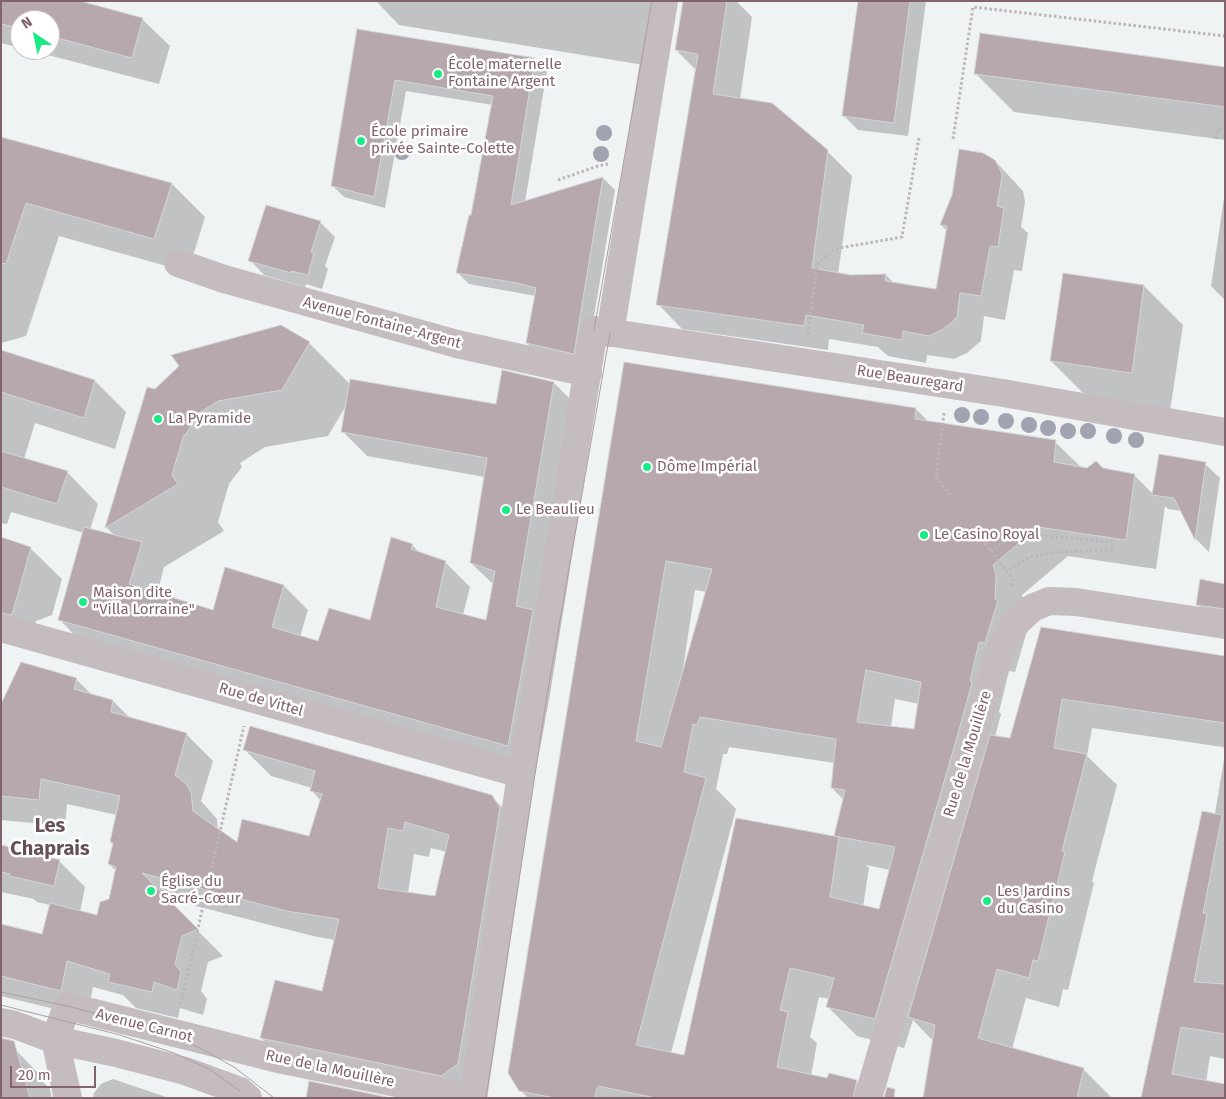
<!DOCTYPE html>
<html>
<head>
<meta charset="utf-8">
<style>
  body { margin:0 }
  #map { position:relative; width:1226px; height:1099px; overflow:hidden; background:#f0f3f4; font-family:"Fira Sans",sans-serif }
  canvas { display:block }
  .frame { position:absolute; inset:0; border:2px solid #82626b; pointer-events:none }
  .north { position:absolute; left:10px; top:10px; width:50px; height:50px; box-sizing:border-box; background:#fff; border:1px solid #cdc0c4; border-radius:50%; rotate:326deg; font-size:14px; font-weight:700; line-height:20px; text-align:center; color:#82626b }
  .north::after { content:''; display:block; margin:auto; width:18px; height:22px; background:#19eb84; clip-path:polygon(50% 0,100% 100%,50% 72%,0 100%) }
  .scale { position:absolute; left:10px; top:1066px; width:86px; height:22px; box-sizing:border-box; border:2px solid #82626b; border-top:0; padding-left:6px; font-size:15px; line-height:18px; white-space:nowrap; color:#82626b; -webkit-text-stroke:4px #fff; paint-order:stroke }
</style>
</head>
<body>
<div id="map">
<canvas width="1226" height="1099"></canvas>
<div class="frame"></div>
<div class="north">N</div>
<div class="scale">20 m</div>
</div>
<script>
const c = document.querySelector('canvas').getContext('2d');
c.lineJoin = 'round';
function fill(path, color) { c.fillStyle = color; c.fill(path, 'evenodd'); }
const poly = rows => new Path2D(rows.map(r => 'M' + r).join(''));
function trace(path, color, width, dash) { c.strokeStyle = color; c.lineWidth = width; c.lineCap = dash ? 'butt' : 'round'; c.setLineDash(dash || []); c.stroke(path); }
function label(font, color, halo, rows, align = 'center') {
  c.font = font + ' "Fira Sans",sans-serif'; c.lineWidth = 5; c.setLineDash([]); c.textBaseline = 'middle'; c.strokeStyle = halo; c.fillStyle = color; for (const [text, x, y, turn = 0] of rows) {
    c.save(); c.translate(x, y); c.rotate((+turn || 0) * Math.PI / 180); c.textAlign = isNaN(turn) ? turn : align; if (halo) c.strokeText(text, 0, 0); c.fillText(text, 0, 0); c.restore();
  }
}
fill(poly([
  [1,1,142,19,170,46,159,84,29,50,50,50,50,20,20,20,20,48,1,43],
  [376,1,657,1,650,66,399,25],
  [684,1,736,1,752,17,740,99,827,151,852,176,838,274,851,276,886,275,894,283,937,291,947,231,941,225,995,161,1023,191,1025,202,1021,227,1028,233,1022,271,1014,270,1005,320,984,316,981,341,967,353,954,359,927,355,926,363,888,356,878,347,829,339,828,350,682,329,658,304,696,70,676,50],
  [859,1,926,1,908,136,858,130,844,116],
  [358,31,535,60,547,71,525,202,603,178,615,190,586,365,539,355,527,343,536,296,469,284,457,272,473,216,493,105,406,91,385,208,344,197,332,185],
  [1225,69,1225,140,1014,112,975,73],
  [1,138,172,184,205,217,188,272,59,236,26,336,1,343],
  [1224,198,1225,199,1225,300,1211,286],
  [320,222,335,237,325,266,328,269,322,289,306,284,305,287,264,275,250,260],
  [1144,286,1183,325,1170,411,1090,400,1051,361],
  [309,343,351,385,497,406,554,383,578,407,532,769,83,644,59,619,84,533,11,512,7,524,1,523,1,352,95,381,126,412,115,449,35,423,24,459,67,472,98,504,90,530,115,536,107,528,148,388,155,390],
  [347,404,343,432,367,456,485,477,471,563,494,585,487,621,463,615,470,587,445,562,421,554,412,545,371,622,319,643,300,637,308,610,284,586,214,611,157,594,164,567,224,531,218,522,229,484,242,467,240,463,265,447,328,436],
  [625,363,916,409,929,422,1055,442,1082,468,1103,470,1135,476,1153,494,1205,464,1220,478,1209,552,1196,539,1182,511,1168,509,1165,506,1156,569,1068,556,1022,595,1025,606,1027,631,1015,672,1009,671,999,712,1001,714,995,737,1011,739,1042,628,1225,676,1225,750,1223,747,1092,728,1087,756,1117,785,1092,881,1094,883,1068,990,1063,989,1059,1007,1026,998,1012,1049,1084,1070,1112,1098,924,1098,933,1041,913,1020,904,1048,857,1036,828,1007,830,999,819,997,810,1037,817,1043,811,1076,828,1079,856,1081,873,1098,528,1098,520,1090],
  [695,590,707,592,683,675,682,675],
  [895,699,919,704,915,731,891,727],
  [729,747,835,763,832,788,844,800,836,835,839,838,685,1056,671,1053,736,809,716,789,723,754,727,754],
  [866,865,890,870,879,911,863,907,869,868],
  [1,539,30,548,62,579,52,615,36,621,34,631,1,626],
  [1225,585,1225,621,1211,619,1197,604],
  [76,679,93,696,113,701,130,718,186,734,213,761,201,801,217,819,218,830,238,844,310,838,321,801,311,790,312,788,271,776,244,749,491,796,518,823,526,836,484,1090,288,1064,261,1038,323,992,335,940,313,936,165,898,223,956,208,962,201,991,207,999,203,1015,180,1008,178,1018,136,1008,123,995,93,987,87,1017,1,996,1,926,43,936,50,905,37,902,34,899,1,892,1,846,59,861,85,887,80,912,98,917,110,900,116,871,109,864,114,844,117,815,67,804,65,826,1,820,1,707],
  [431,848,447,852,436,897,408,893,414,854,429,857],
  [1225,753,1225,1059,1210,1056,1206,1082,1224,1085,1225,1082,1225,1098,1142,1098,1210,844],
  [7,1041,39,1074,39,1078,50,1089,52,1098,1,1098],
  [113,1079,169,1098,93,1098,94,1093,101,1084]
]), '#0003');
const building = poly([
  [1,1,80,1,143,18,132,58,50,36,50,20,20,20,20,28,1,24,1,1],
  [683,1,727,1,713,94,772,103,828,150,812,268,851,275,886,274,885,281,936,289,947,226,940,225,952,195,959,149,983,153,995,160,1001,171,1002,177,997,206,1004,208,998,247,990,246,981,296,960,293,957,317,950,324,943,329,929,336,903,331,902,340,862,333,864,325,806,315,804,326,656,305,698,54,675,50,683,1],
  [858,1,910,1,894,123,842,116,858,1],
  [357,29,535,58,511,205,603,177,574,354,526,343,536,288,517,283,456,273,469,215,471,215,493,96,395,80,374,197,331,186,357,29],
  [980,33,1225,67,1225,107,974,74,980,33],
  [1,137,172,183,154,239,26,203,6,264,1,263,1,137],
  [266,205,321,221,311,252,314,253,308,275,291,271,291,273,248,261,266,205],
  [1063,273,1144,285,1132,373,1050,361,1063,273],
  [281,325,310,342,282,390,218,401,194,416,196,420,183,437,172,475,178,484,105,528,147,387,155,389,179,366,171,355,281,325],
  [1,350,95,380,84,418,1,392,1,350],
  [624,362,916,408,915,419,1056,440,1054,462,1087,468,1096,461,1103,468,1135,474,1126,540,1038,527,993,565,996,575,995,599,998,600,985,643,979,642,970,681,972,683,959,730,875,1019,826,1007,834,978,790,968,780,1010,788,1012,777,1067,827,1078,829,1073,857,1080,853,1098,656,1098,598,1086,594,1098,555,1098,519,1091,508,1073,624,362],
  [666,561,712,569,661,747,636,741,666,561],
  [866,670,921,682,914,729,857,722,866,670],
  [700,717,836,739,831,788,845,790,834,836,895,847,879,909,830,897,839,837,736,818,684,1055,636,1045,706,778,684,772,693,724,697,725,700,717],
  [502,370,554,382,516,606,533,610,508,746,58,620,84,527,142,542,129,584,213,610,225,567,284,585,272,627,318,641,329,608,370,620,391,537,413,544,411,549,446,561,436,607,486,620,495,571,470,563,487,458,341,432,350,379,496,404,502,370],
  [1,451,68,471,57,504,1,487,1,451],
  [1159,454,1206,462,1195,540,1174,498,1152,495,1159,454],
  [1,537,31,547,12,615,1,613,1,537],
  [1200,579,1225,584,1225,609,1196,605,1200,579],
  [1041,627,1225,656,1225,723,1062,699,1054,748,1087,754,1062,851,1065,852,1038,961,1033,960,1029,978,997,969,978,1038,1084,1068,1077,1098,923,1098,935,1025,908,1017,990,735,1010,738,1041,627],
  [21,662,77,678,74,689,113,700,111,712,187,733,175,775,187,785,191,792,193,811,237,842,242,819,309,836,322,794,310,791,315,771,243,750,250,726,492,795,500,808,458,1064,441,1076,260,1038,275,980,322,991,339,919,286,911,142,873,198,929,182,936,175,964,181,972,177,990,154,982,152,992,108,982,110,974,67,961,61,991,1,976,1,924,42,934,50,903,97,915,100,902,109,899,116,867,108,864,113,843,110,842,120,796,41,779,39,800,1,796,1,704,21,662],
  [405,822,449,835,435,896,378,888,388,828,403,831,405,822],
  [1202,811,1222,815,1203,913,1207,914,1194,982,1225,984,1225,1034,1181,1027,1172,1074,1225,1084,1225,1098,1141,1098,1202,811],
  [1,845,60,860,54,886,9,876,10,874,1,872,1,845],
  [1,1038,14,1041,30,1098,1,1098,1,1038],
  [309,1081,391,1098,306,1098,309,1081],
  [887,1087,895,1089,894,1098,884,1098,887,1087]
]);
fill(building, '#b6a8ac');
trace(building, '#d3d5d5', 1);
trace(poly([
  [953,139,973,7,1225,36],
  [1216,139,1217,131,1225,128],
  [558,180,598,166,608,164],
  [808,334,817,265,826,256,834,249,902,237,919,138],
  [944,413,936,476,949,495],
  [985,543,1013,580,1011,588],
  [990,550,1018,534,1113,542,1112,550,1057,552,1029,557,1006,572],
  [179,1003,181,1003,244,726]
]), '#bcb6b8', 3, [2.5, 2.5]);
trace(poly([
  [178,263,224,279,457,344,588,373],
  [610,333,664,1],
  [1,628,521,774],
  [1,1022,15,1025,55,1040,116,1053,185,1071,240,1091,248,1098],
  [55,1040,67,1006,278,1059,451,1094,462,1098],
  [55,1040,68,1098],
  [473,1098,521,774,536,693,594,330,1003,393,1225,432],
  [868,1098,977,725,998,656,1011,628,1032,608,1049,601,1076,602,1225,625]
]), '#c5bcbf', 28);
trace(poly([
  [594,330,652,1],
  [1,992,67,1006,164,1031,198,1047,234,1067,274,1098],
  [1,1005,120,1035,174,1053,209,1069,240,1091],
  [486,1098,547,695,610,333]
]), '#ac9fa3', 1);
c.fillStyle = '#a2a3b0';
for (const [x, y] of [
  [604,133],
  [402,152],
  [601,154],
  [962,415],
  [981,417],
  [1006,421],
  [1029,425],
  [1048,428],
  [1068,431],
  [1088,431],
  [1114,436],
  [1136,440]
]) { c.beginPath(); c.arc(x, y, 8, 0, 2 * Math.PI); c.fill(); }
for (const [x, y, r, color] of [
  [438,74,5,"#19eb84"],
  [361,141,5,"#19eb84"],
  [158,419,5,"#19eb84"],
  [647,467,5,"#19eb84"],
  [506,510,5,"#19eb84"],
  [924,535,5,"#19eb84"],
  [83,602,5,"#19eb84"],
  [151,891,5,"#19eb84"],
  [987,901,5,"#19eb84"]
]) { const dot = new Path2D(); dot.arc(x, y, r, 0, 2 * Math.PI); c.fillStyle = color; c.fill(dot); trace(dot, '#fff', 2); }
label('15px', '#82626b', '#fff', [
  ["École maternelle",448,65],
  ["Fontaine Argent",448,82],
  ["École primaire",371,132],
  ["privée Sainte-Colette",371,149],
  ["La Pyramide",168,419],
  ["Dôme Impérial",657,467],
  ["Le Beaulieu",516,510],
  ["Le Casino Royal",934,535],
  ["Maison dite",93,593],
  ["\"Villa Lorraine\"",93,610],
  ["Église du",161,882],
  ["Sacré-Cœur",161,899],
  ["Les Jardins",997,892],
  ["du Casino",997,909]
], 'left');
label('15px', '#82626b', '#fff', [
  ["Avenue Fontaine-Argent",382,323,15],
  ["Rue Beauregard",910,379,9],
  ["Rue de Vittel",261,700,16],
  ["Rue de la Mouillère",968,754,-73],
  ["Avenue Carnot",144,1026,14],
  ["Rue de la Mouillère",330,1069,12]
]);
label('bold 20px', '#675056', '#fff', [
  ["Les",50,826],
  ["Chaprais",50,849]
]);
</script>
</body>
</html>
